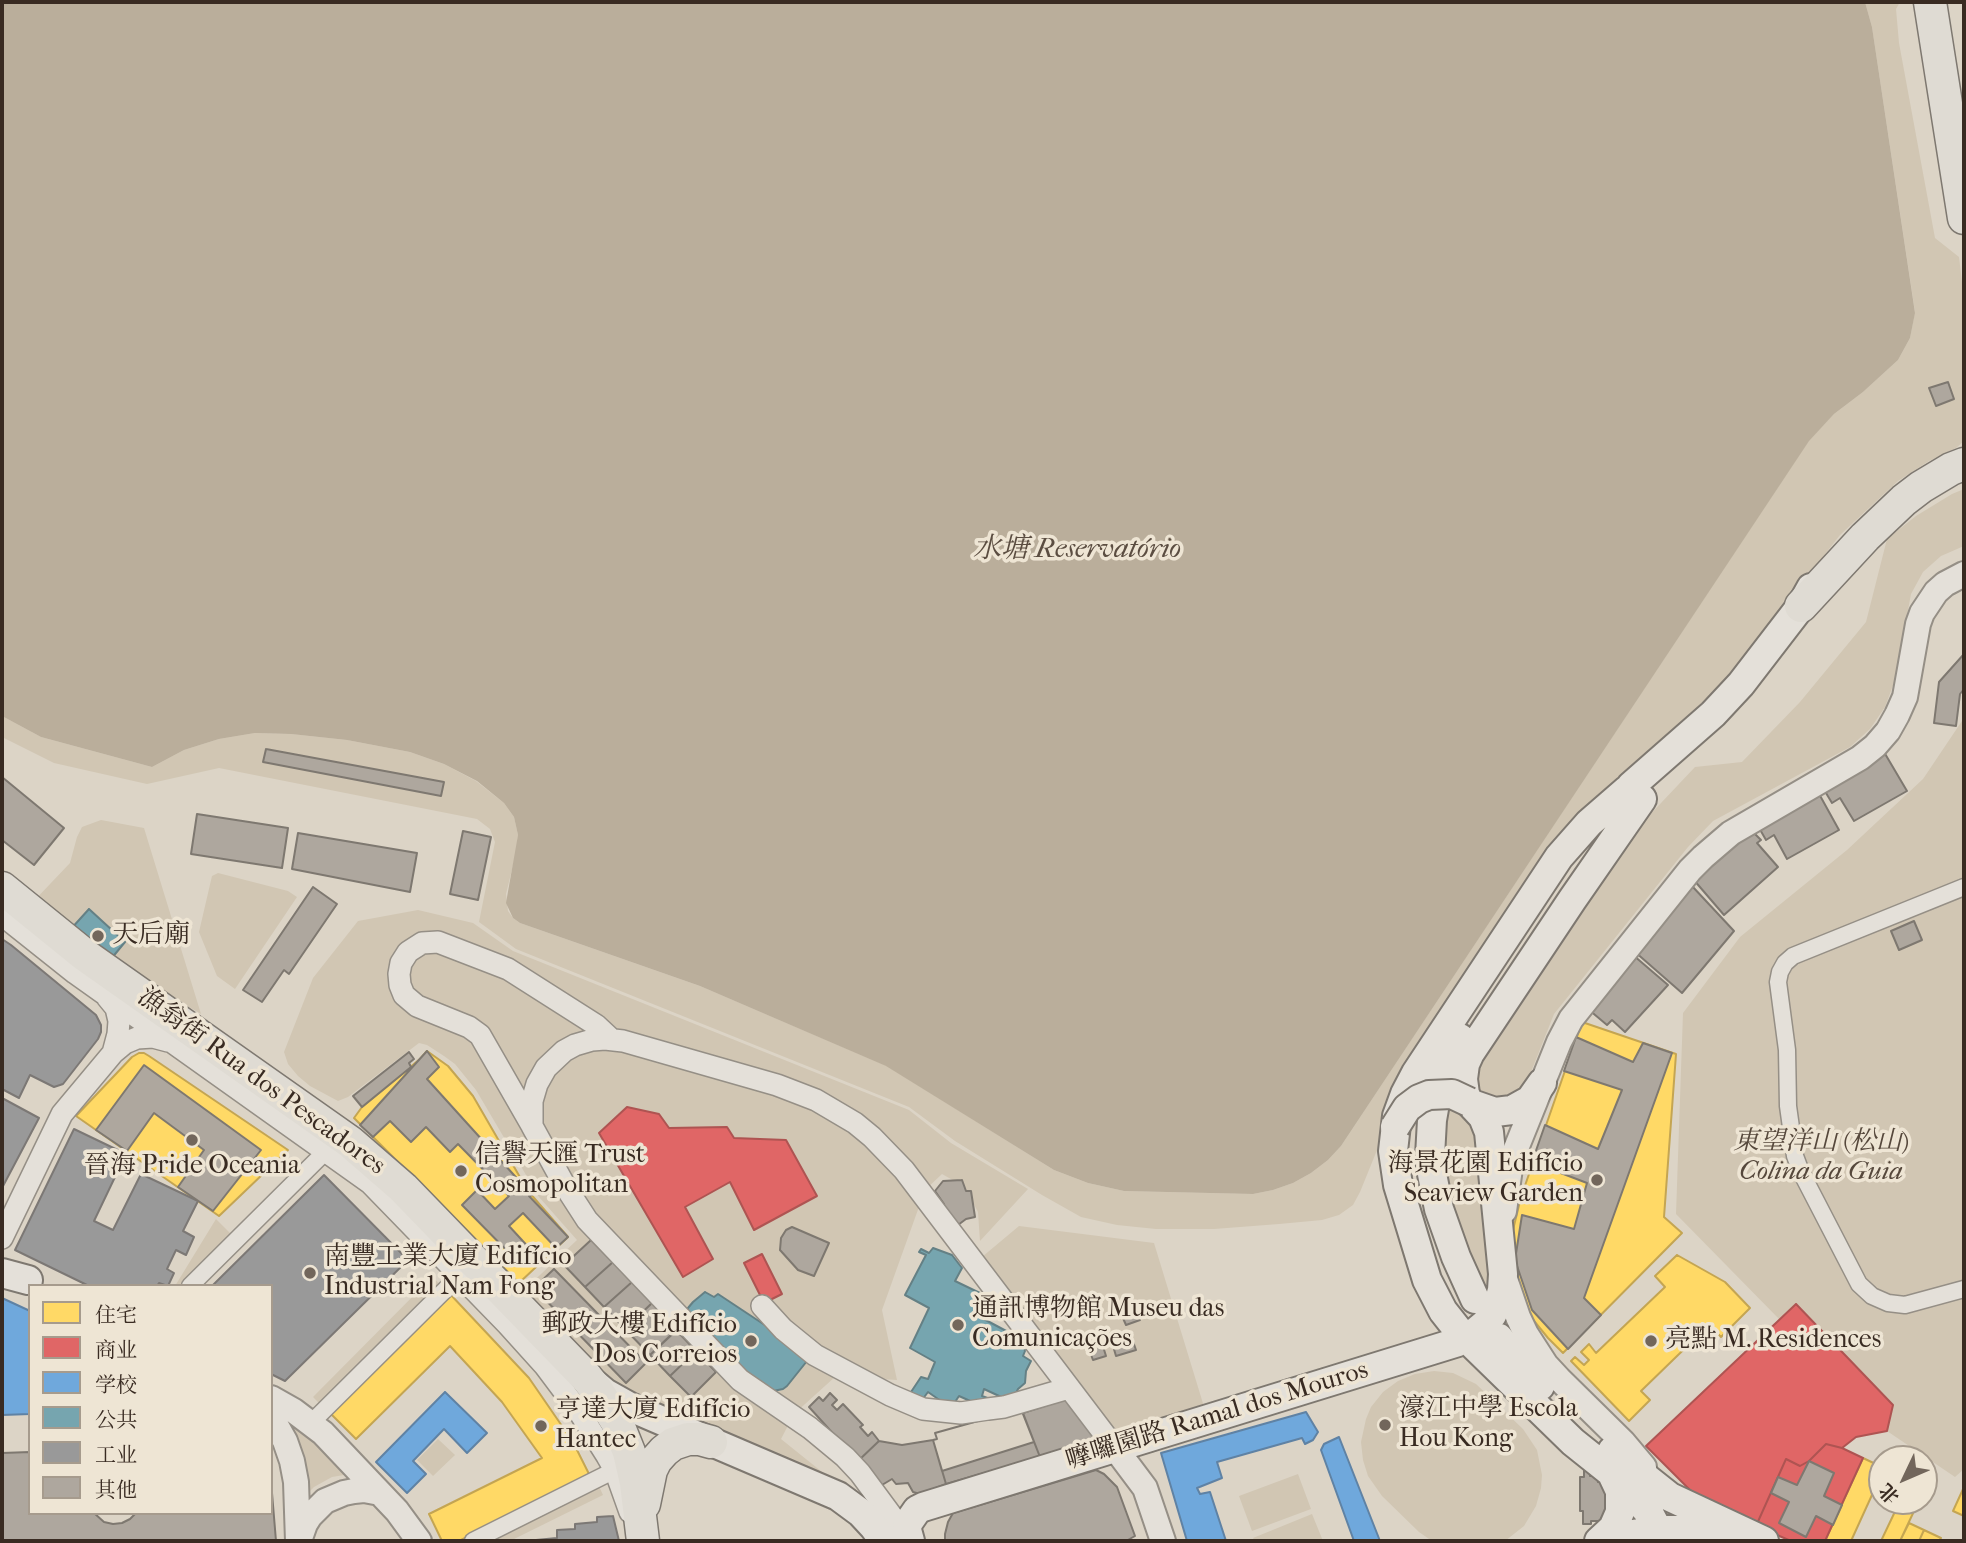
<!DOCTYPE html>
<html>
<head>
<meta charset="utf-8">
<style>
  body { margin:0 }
  #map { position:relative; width:1966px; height:1543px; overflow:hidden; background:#dcd4c6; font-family:"IM FELL French Canon","Noto Serif SC",serif }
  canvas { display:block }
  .frame { position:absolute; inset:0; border:4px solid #392b22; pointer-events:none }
  .legend { position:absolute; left:28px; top:1284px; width:245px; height:231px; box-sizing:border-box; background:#eee5d4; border:2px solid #a69b8d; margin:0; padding:9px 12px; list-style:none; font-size:21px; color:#392b22 }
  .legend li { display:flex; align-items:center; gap:14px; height:35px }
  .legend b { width:35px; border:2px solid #a69b8d }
  .north { position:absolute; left:1868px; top:1445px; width:70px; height:70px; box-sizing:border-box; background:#eee5d4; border:2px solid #a69b8d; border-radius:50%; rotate:226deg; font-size:19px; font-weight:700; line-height:28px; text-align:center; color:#392b22 }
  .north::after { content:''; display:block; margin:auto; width:24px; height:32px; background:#72665b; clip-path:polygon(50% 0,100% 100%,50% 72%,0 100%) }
</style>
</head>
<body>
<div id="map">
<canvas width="1966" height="1543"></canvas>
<div class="frame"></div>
<ul class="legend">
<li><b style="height:19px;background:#ffd966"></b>住宅</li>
<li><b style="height:19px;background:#e06666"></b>商业</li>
<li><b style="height:19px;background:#6fa8dc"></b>学校</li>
<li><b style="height:19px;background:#76a5af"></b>公共</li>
<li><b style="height:19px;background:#999"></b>工业</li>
<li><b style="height:19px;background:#aea79e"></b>其他</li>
</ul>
<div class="north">北</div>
</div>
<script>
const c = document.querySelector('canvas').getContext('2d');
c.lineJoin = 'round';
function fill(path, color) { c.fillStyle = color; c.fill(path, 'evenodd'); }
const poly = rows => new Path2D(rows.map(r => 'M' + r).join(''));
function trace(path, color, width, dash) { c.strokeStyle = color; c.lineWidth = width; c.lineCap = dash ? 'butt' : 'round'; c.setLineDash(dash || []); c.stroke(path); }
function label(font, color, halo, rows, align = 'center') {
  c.font = font + ' "IM FELL French Canon","Noto Serif SC",serif'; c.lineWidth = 7; c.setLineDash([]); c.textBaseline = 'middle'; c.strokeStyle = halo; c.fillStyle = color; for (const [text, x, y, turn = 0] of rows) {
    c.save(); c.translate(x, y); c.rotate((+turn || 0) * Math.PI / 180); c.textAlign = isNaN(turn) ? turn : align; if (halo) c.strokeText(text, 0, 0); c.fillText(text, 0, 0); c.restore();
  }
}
fill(poly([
  [1865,2,1900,2,1896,9,1899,43,1935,238,1959,257,1964,299,1964,441,1956,448,1929,461,1898,481,1840,535,1790,599,1761,644,1682,728,1597,803,1399,1096,1360,1192,1353,1205,1339,1215,1322,1220,1279,1224,1214,1229,1156,1229,1117,1225,1081,1217,1042,1195,955,1141,909,1107,516,949,479,922,495,842,490,829,477,819,219,768,147,784,54,763,2,737,2,716,41,737,152,767,184,750,219,739,255,733,291,734,347,740,410,752,444,764,476,781,504,803,514,817,518,835,516,853,506,894,508,911,513,918,520,923,700,986,887,1066,1054,1170,1088,1183,1124,1191,1253,1194,1273,1190,1293,1183,1311,1173,1328,1160,1341,1146,1809,440,1834,414,1863,392,1898,360,1910,338,1915,312,1872,27],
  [1964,489,1964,546,1941,556,1923,572,1911,594,1895,680,1885,707,1870,729,1850,747,1713,821,1688,847,1554,1014,1525,1087,1512,1100,1478,1096,1473,1062,1627,839,1695,767,1742,762,1800,702,1866,622,1887,539,1916,516,1952,494],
  [1964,718,1964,1469,1955,1477,1887,1431,1893,1405,1797,1305,1780,1320,1676,1214,1683,1013,1740,937,1847,850,1923,779],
  [101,820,144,828,201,1014,126,970,31,904,70,863,77,837,82,827],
  [218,873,288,891,297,897,235,989,217,976,199,932,212,876],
  [418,910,473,923,513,951,909,1110,951,1143,1028,1189,980,1241,978,1212,965,1187,942,1174,925,1190,882,1310,897,1380,836,1376,794,1414,781,1439,847,1492,613,1387,522,1292,577,1240,539,1197,476,1090,455,1064,444,1056,427,1045,419,1043,348,1097,338,1101,310,1086,298,1076,288,1064,284,1052,313,978,358,921],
  [1446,1099,1479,1119,1489,1279,1486,1294,1469,1258,1442,1178],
  [216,1219,240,1243,197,1286,175,1286],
  [1019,1226,1154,1243,1205,1410,1114,1438,982,1257],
  [432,1277,442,1286,322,1406,313,1397],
  [1434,1371,1453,1373,1476,1384,1523,1429,1537,1450,1542,1475,1541,1488,1536,1506,1524,1526,1505,1541,1432,1541,1419,1532,1382,1496,1368,1476,1363,1460,1361,1442,1366,1419,1371,1407,1383,1392,1398,1381,1415,1374],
  [284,1415,316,1441,350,1474,332,1477,314,1487,305,1496],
  [438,1439,455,1455,433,1476,417,1460],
  [1298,1474,1311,1509,1252,1531,1239,1496],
  [596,1480,603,1495,510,1541,475,1541],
  [1312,1514,1323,1541,1255,1541,1253,1538]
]), '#d1c6b3');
fill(poly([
  [2,2,1865,2,1872,27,1915,313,1910,338,1898,360,1863,392,1834,414,1809,441,1341,1146,1328,1160,1311,1173,1293,1183,1273,1190,1253,1194,1124,1191,1088,1183,1054,1170,886,1066,700,986,520,923,513,918,506,903,518,835,514,817,504,803,477,781,444,764,410,752,347,740,291,734,255,733,219,739,184,750,152,767,41,737,2,716]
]), '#baae9b');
const homes = poly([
  [1582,1022,1676,1054,1664,1217,1682,1233,1563,1353,1548,1338,1530,1316,1510,1261,1512,1234,1521,1197,1582,1022],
  [427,1051,448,1066,473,1096,528,1191,568,1237,519,1283,354,1118,362,1107,420,1059,427,1051],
  [139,1053,144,1053,149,1056,288,1150,219,1216,76,1116,132,1057,139,1053],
  [1677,1255,1725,1282,1750,1308,1721,1337,1709,1325,1641,1391,1650,1400,1629,1421,1571,1361,1575,1357,1584,1365,1589,1360,1581,1352,1589,1344,1596,1353,1665,1287,1655,1276,1677,1255],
  [450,1294,529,1378,573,1442,590,1476,459,1541,442,1541,429,1514,542,1458,502,1402,450,1346,356,1439,330,1413,450,1294],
  [1778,1327,1816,1367,1794,1388,1783,1377,1770,1389,1778,1398,1756,1419,1745,1408,1741,1412,1730,1400,1735,1396,1725,1384,1746,1364,1758,1376,1771,1363,1756,1347,1778,1327],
  [1819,1370,1860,1413,1839,1433,1826,1421,1812,1434,1819,1441,1797,1461,1787,1450,1783,1454,1772,1442,1776,1438,1763,1425,1784,1404,1796,1415,1809,1403,1798,1391,1819,1370],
  [1716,1395,1725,1405,1730,1400,1741,1412,1735,1417,1745,1427,1729,1442,1721,1433,1709,1444,1718,1453,1707,1463,1679,1433,1688,1423,1697,1433,1708,1422,1698,1411,1716,1395],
  [1757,1437,1767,1447,1772,1442,1783,1454,1776,1460,1781,1465,1767,1478,1764,1474,1751,1487,1760,1496,1749,1507,1720,1476,1730,1466,1739,1476,1749,1466,1739,1455,1757,1437],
  [1863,1458,1882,1467,1882,1473,1851,1541,1825,1541,1863,1458],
  [2,1487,5,1489,15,1489,15,1496,18,1496,19,1511,17,1511,17,1520,7,1520,5,1523,6,1534,2,1534,2,1487],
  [1964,1487,1964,1516,1953,1511,1964,1487],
  [1900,1501,1915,1509,1900,1541,1881,1541,1900,1501],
  [222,1513,258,1513,258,1524,249,1524,250,1527,235,1528,235,1524,226,1525,226,1517,222,1513],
  [1909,1523,1924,1530,1919,1541,1900,1541,1909,1523],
  [250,1527,250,1529,258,1529,258,1538,262,1541,226,1541,227,1531,236,1531,235,1528,250,1527],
  [187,1529,187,1532,195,1531,196,1541,165,1541,164,1533,173,1533,172,1530,187,1529],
  [1924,1530,1941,1538,1939,1541,1919,1541,1924,1530],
  [124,1532,124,1534,132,1534,133,1541,102,1541,102,1536,110,1535,110,1533,124,1532],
  [46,1536,61,1536,61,1538,69,1538,69,1541,38,1541,38,1539,47,1539,46,1536]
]);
fill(homes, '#ffd966');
trace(homes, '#c4a552', 2);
const shops = poly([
  [627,1107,659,1114,669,1128,727,1127,734,1138,786,1140,817,1196,754,1230,730,1182,685,1207,713,1259,683,1277,599,1133,627,1107],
  [762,1254,782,1294,764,1303,744,1263,762,1254],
  [1796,1304,1893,1405,1887,1431,1856,1437,1842,1448,1826,1444,1809,1461,1800,1466,1786,1459,1756,1526,1695,1495,1646,1446,1796,1304],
  [1826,1444,1842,1448,1863,1458,1825,1541,1791,1541,1756,1526,1786,1459,1800,1466,1809,1461,1826,1444]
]);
fill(shops, '#e06666');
trace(shops, '#ae5452', 2);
const schools = poly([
  [2,1298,30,1311,30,1414,2,1415,2,1298],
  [445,1392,487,1433,467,1453,444,1429,413,1461,426,1474,407,1493,376,1462,445,1392],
  [1306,1412,1318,1432,1313,1440,1305,1444,1302,1438,1217,1462,1222,1478,1197,1488,1200,1494,1210,1492,1226,1541,1187,1541,1161,1453,1306,1412],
  [1339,1437,1380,1541,1354,1541,1321,1450,1324,1444,1339,1437]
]);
fill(schools, '#6fa8dc');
trace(schools, '#5f82a4', 2);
const public = poly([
  [89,909,125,942,111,959,70,930,89,909],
  [933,1248,952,1255,962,1268,955,1281,984,1295,986,1299,987,1303,980,1317,1010,1333,1009,1338,1023,1346,1025,1351,1023,1356,1031,1361,1026,1371,1025,1383,1018,1389,1012,1402,984,1389,982,1396,993,1400,977,1404,959,1396,951,1408,928,1392,922,1400,911,1392,921,1377,928,1379,935,1362,910,1348,929,1308,905,1295,926,1255,919,1252,921,1249,929,1253,933,1248],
  [705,1292,714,1297,718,1294,807,1353,807,1361,787,1386,783,1389,773,1391,733,1365,738,1358,701,1334,687,1314,688,1308,693,1302,705,1292]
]);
fill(public, '#76a5af');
trace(public, '#648085', 2);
const industry = poly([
  [2,939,11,945,96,1015,101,1025,101,1032,98,1039,63,1084,54,1087,30,1075,19,1098,2,1089,2,939],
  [2,1098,39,1118,2,1188,2,1098],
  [74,1129,126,1154,94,1221,113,1230,141,1174,198,1201,183,1231,194,1237,186,1255,176,1250,167,1269,174,1273,168,1286,159,1283,157,1286,89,1286,15,1250,74,1129],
  [324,1175,408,1260,285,1381,271,1374,271,1286,212,1286,324,1175],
  [613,1516,619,1541,536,1541,536,1540,557,1538,557,1530,575,1529,575,1524,597,1522,597,1517,613,1516]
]);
fill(industry, '#999');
trace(industry, '#7c7875', 2);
const building = poly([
  [1948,382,1954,399,1936,406,1929,388,1948,382],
  [1964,654,1964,689,1960,694,1956,726,1934,723,1939,682,1964,654],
  [266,749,444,782,441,796,263,762,266,749],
  [1884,752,1907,791,1854,821,1840,798,1832,803,1823,788,1884,752],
  [2,777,64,828,34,865,2,840,2,777],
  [1818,792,1839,830,1787,859,1774,835,1766,840,1758,826,1818,792],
  [197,814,288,828,282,868,191,854,197,814],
  [1750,829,1761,840,1757,843,1778,867,1724,915,1693,879,1750,829],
  [463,831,491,837,478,900,450,894,463,831],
  [298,833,417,853,410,892,292,869,298,833],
  [1692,886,1734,931,1682,993,1634,951,1692,886],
  [313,887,337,904,289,974,284,970,262,1002,243,990,313,887],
  [1914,921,1922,940,1899,950,1891,931,1914,921],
  [1633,955,1668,985,1625,1032,1612,1020,1607,1025,1588,1009,1633,955],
  [1576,1037,1633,1062,1643,1043,1672,1053,1584,1298,1601,1315,1568,1349,1532,1310,1515,1260,1522,1215,1574,1229,1587,1183,1532,1162,1545,1125,1598,1149,1622,1090,1564,1071,1576,1037],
  [427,1051,439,1067,427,1079,532,1195,529,1196,568,1237,556,1248,523,1213,509,1226,532,1251,520,1264,462,1205,477,1190,495,1209,509,1196,458,1144,450,1152,426,1127,411,1142,390,1121,373,1137,360,1125,427,1051],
  [409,1052,414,1059,409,1063,411,1067,362,1107,353,1096,409,1052],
  [144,1065,261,1150,213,1211,178,1187,204,1150,154,1113,127,1151,96,1130,144,1065],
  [962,1180,966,1191,971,1191,975,1217,966,1219,958,1225,945,1212,944,1204,935,1191,943,1181,962,1180],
  [792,1227,829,1243,814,1276,798,1270,780,1250,781,1238,786,1230,792,1227],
  [591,1240,613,1262,585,1287,564,1265,591,1240],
  [613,1262,632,1282,604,1307,585,1287,613,1262],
  [554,1269,646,1363,626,1383,534,1288,554,1269],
  [632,1282,652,1303,625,1329,604,1307,632,1282],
  [653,1302,679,1328,650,1355,625,1329,653,1302],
  [1134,1303,1140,1320,1126,1325,1119,1309,1134,1303],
  [676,1330,696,1351,670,1376,650,1355,676,1330],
  [1130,1333,1136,1350,1116,1356,1111,1339,1130,1333],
  [1101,1340,1106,1356,1093,1360,1087,1344,1101,1340],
  [696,1351,716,1372,691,1397,670,1376,696,1351],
  [830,1393,837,1400,832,1405,837,1410,843,1404,863,1425,860,1427,868,1436,872,1432,879,1441,858,1461,809,1407,819,1397,823,1401,830,1393],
  [1066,1399,1098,1439,1040,1457,1023,1413,1066,1399],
  [1021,1409,1040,1457,946,1484,933,1440,937,1439,935,1433,1021,1409],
  [1021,1409,1034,1442,942,1471,933,1440,937,1439,935,1433,1021,1409],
  [933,1440,946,1484,920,1494,913,1492,908,1483,896,1484,892,1479,882,1485,858,1461,879,1441,902,1445,933,1440],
  [30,1452,30,1513,271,1513,271,1481,276,1541,2,1541,2,1453,30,1452],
  [1809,1461,1834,1473,1824,1496,1842,1505,1833,1525,1816,1516,1806,1537,1779,1523,1789,1502,1771,1493,1778,1477,1797,1485,1809,1461],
  [1096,1470,1104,1474,1117,1487,1135,1536,1126,1541,945,1541,945,1534,948,1522,953,1513,1096,1470],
  [1584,1470,1590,1470,1590,1476,1597,1476,1598,1482,1604,1482,1609,1488,1609,1513,1605,1518,1601,1518,1601,1521,1591,1521,1591,1524,1583,1524,1583,1511,1580,1511,1580,1477,1584,1477,1584,1470],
  [94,1513,136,1513,130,1519,122,1523,113,1524,104,1522,94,1513]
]);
fill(building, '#aea79e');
trace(building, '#7e7870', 2);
const pedestrian = poly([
  [1964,887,1793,956,1785,963,1780,972,1778,982,1787,1050,1788,1106,1795,1156,1801,1172,1859,1284,1872,1296,1888,1303,1905,1305,1964,1289],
  [190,1286,326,1151],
  [311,1423,460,1275],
  [473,1541,615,1470]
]);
const minor = poly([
  [2,915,75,973,370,1183,508,1325,545,1366,578,1410,607,1456,615,1470,630,1512],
  [107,997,116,1008,119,1021,118,1034,113,1053],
  [531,1124,480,1035,469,1027,417,1006,404,995,400,985,399,974,401,963,408,952,422,943,438,942,508,969,596,1025,611,1039],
  [2,1238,62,1114,113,1053,125,1043,137,1038,153,1037,168,1041],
  [762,1306,783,1329,815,1355,890,1395,923,1409,961,1413,988,1409,1004,1407,1069,1388],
  [908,1538,860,1473,845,1457,810,1428,740,1380,587,1220,565,1186,532,1126,532,1101,537,1084,546,1068,564,1051,575,1045,592,1040,605,1039,623,1041,777,1085,816,1100,855,1123,872,1137,904,1170,1115,1448]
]);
const tertiary = poly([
  [1504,1211,1511,1161,1559,1042,1571,1019,1690,870,1703,857,1731,833,1860,758,1875,746,1888,731,1897,715,1905,697,1918,624,1922,613,1936,592,1945,584,1964,574],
  [1503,1273,1518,1317,1526,1334,1546,1365,1559,1379,1623,1442,1644,1467],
  [271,1398,294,1411,323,1433,397,1511,419,1541],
  [271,1416,285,1441,292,1461,296,1482,298,1541],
  [1115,1448,1145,1488,1163,1541],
  [299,1541,305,1524,310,1516,325,1501,344,1493,354,1491,364,1490,380,1493]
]);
const secondary = poly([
  [1627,790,1589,823,1559,857,1416,1073,1405,1094,1397,1116,1393,1151,1398,1185,1427,1280,1443,1311,1458,1330,1573,1442,1608,1470,1633,1494,1649,1513,1664,1541],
  [1617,808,1631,786,1713,714,1741,684,1801,606,1811,588],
  [1460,1038,1445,1069,1435,1103,1432,1120,1430,1156,1432,1174,1439,1209,1456,1257,1475,1299],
  [1472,1104,1495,1112,1512,1110,1530,1100,1542,1083],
  [2,1273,28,1280],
  [1499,1338,1527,1373,1540,1386],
  [592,1382,605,1393,630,1407,838,1496,861,1513,874,1527,884,1541],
  [1612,1451,1670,1497,1764,1541],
  [910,1541,907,1530,908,1523,917,1510,923,1507,1458,1342,1473,1334,1485,1324,1492,1315,1499,1301,1502,1290,1503,1274,1489,1132,1483,1117,1469,1102,1465,1094,1463,1079,1465,1064,1470,1053,1572,900,1642,799],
  [1599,1541,1613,1528,1620,1512,1620,1491,1612,1474],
  [1605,1541,1626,1535,1659,1530,1701,1530,1730,1533]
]);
const primary = poly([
  [1930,2,1964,218],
  [1801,606,1865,537,1904,500,1921,487,1951,469,1964,464],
  [2,888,86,956,350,1142,403,1188,587,1378,598,1392,617,1422,629,1452,636,1483,643,1541],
  [644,1504,651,1470,656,1460,664,1451,673,1444,688,1439,700,1439,711,1442]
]);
trace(pedestrian, '#958f86', 19);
trace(minor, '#958f86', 24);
trace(tertiary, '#958f86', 28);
trace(secondary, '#7e7870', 32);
trace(primary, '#7e7870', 35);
trace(pedestrian, '#e4e0d9', 16);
trace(minor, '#e4e0d9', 21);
trace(tertiary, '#e4e0d9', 24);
trace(secondary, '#e4e0d9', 28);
trace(primary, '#dfdbd3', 32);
const secondaryBridge = poly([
  [1395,1127,1407,1108,1419,1099,1429,1095,1452,1094,1469,1102]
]);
trace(secondaryBridge, '#7e7870', 32, []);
trace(secondaryBridge, '#e4e0d9', 28);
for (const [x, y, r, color] of [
  [98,936,7,"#72665b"],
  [192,1140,7,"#72665b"],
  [461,1171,7,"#72665b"],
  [1597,1180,7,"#72665b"],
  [310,1273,7,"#72665b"],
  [958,1325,7,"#72665b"],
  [751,1341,7,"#72665b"],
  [1651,1341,7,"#72665b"],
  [1385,1425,7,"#72665b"],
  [541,1426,7,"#72665b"]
]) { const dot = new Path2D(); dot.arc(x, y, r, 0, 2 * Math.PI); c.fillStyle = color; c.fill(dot); trace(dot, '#eee5d4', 2.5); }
label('26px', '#392b22', '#eee5d4', [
  ["天后廟",112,936],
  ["信譽天匯 Trust",475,1156],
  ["Cosmopolitan",475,1186],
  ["海景花園 Edifício",1583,1165,"right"],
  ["Seaview Garden",1583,1195,"right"],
  ["晉海 Pride Oceania",192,1167,"center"],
  ["南豐工業大廈 Edifício",324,1258],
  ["Industrial Nam Fong",324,1288],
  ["通訊博物館 Museu das",972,1310],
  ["Comunicações",972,1340],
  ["郵政大樓 Edifício",737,1326,"right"],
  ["Dos Correios",737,1356,"right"],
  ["亮點 M. Residences",1665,1341],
  ["濠江中學 Escola",1399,1410],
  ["Hou Kong",1399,1440],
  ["亨達大廈 Edifício",555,1411],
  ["Hantec",555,1441]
], 'left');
label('26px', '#392b22', '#eee5d4', [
  ["漁翁街 Rua dos Pescadores",261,1082,36],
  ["嚤囉園路 Ramal dos Mouros",1217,1416,-17]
]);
label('italic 26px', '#56483c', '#eee5d4', [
  ["東望洋山 (松山)",1821,1143],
  ["Colina da Guia",1821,1173]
]);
label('italic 28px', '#5b4d41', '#eee5d4', [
  ["水塘 Reservatório",1077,550]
]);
</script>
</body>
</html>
